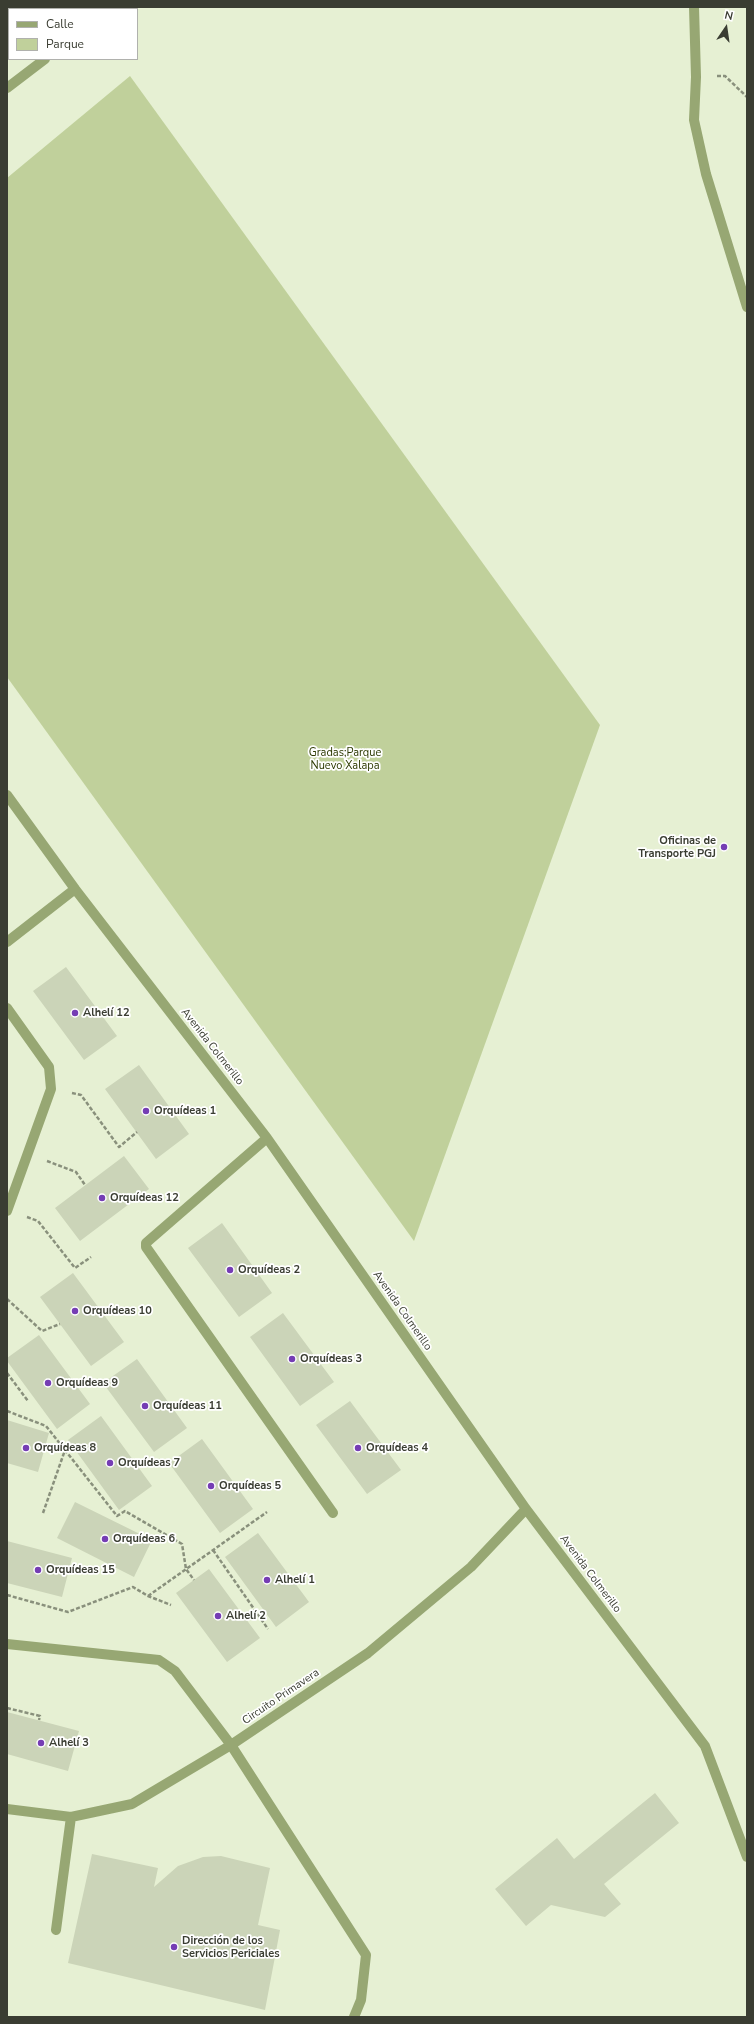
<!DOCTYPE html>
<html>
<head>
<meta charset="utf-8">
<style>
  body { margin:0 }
  #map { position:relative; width:754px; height:2024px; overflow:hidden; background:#e6f0d3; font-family:"Nunito Sans",sans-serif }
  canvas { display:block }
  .frame { position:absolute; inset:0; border:8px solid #3a3d32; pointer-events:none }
  .legend { position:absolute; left:8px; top:8px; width:130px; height:52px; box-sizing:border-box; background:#fff; border:1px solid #b0b1ad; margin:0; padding:5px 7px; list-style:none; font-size:12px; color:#3a3d32 }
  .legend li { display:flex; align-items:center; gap:8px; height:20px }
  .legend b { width:20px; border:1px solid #b0b1ad }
  .north { position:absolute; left:706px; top:8px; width:40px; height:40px; -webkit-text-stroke:3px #fff; paint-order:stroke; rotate:13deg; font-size:11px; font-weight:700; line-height:16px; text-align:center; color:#3a3d32 }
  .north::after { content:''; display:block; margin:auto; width:14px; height:18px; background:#3a3d32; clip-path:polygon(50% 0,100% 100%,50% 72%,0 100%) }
</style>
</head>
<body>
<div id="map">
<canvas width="754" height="2024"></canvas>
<div class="frame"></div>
<ul class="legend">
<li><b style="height:5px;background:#97a773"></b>Calle</li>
<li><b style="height:11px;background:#c0d09b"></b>Parque</li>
</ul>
<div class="north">N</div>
</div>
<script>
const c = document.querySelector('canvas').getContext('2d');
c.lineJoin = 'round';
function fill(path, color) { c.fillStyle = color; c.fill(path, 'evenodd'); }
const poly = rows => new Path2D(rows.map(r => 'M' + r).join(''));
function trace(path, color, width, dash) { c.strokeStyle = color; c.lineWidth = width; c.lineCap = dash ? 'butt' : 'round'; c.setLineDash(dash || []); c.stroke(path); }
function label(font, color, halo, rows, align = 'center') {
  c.font = font + ' "Nunito Sans",sans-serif'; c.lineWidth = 3.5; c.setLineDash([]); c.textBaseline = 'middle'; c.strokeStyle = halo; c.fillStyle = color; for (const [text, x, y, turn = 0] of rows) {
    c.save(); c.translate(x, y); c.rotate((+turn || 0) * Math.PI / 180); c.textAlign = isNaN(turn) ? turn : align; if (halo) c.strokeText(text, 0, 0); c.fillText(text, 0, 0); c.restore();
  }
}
fill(poly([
  [130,76,600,725,414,1241,7,677,7,178]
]), '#c0d09b');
fill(poly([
  [66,967,117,1036,84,1060,33,991],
  [139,1065,189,1134,156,1159,105,1089],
  [124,1156,149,1189,80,1241,55,1208],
  [222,1223,272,1293,239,1317,188,1248],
  [73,1273,124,1342,91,1366,40,1297],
  [283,1313,334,1382,300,1406,250,1337],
  [39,1335,90,1404,57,1429,7,1361,7,1358],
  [137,1359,187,1428,154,1452,103,1383],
  [350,1401,401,1470,367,1494,316,1425],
  [101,1416,152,1486,119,1510,68,1440],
  [7,1420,49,1433,38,1472,7,1463],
  [202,1439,253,1509,220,1533,169,1463],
  [75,1502,152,1540,134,1577,57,1538],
  [258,1533,309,1602,276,1627,225,1557],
  [7,1541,72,1558,62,1597,7,1583],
  [209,1569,260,1638,227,1662,176,1593],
  [7,1712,79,1731,68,1771,7,1754],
  [655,1793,679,1823,604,1884,621,1904,605,1917,551,1905,526,1926,495,1889,557,1838,574,1859],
  [92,1854,158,1868,154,1887,178,1866,203,1857,221,1856,270,1868,258,1925,280,1930,265,2010,68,1963]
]), '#cbd4b8');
trace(poly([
  [717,76,725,76,747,97],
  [72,1093,81,1095,119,1147,137,1132],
  [47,1161,76,1172,85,1185],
  [27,1217,38,1221,75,1268,91,1257],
  [7,1299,42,1331,60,1324],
  [7,1373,28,1401],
  [7,1411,46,1426,117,1516,125,1511,182,1544,186,1569,194,1580],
  [43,1513,65,1450],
  [213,1550,268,1629],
  [7,1595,68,1612,133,1587,148,1596,171,1605],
  [148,1596,267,1512],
  [7,1708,40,1716,39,1720]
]), '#89907c', 2.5, [4, 2]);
trace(poly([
  [694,7,696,77,694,120,706,174,747,307],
  [101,9,102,7],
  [7,88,45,59],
  [7,795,75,889,267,1138,526,1509,705,1746,747,1857],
  [7,942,75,889],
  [7,1008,49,1067,51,1089,7,1211],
  [267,1138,146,1243,146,1247,333,1513],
  [7,1644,159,1660,175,1671,231,1745,366,1955,361,2000,354,2017],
  [7,1809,71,1817,132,1804,231,1745,368,1653,471,1567,526,1509],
  [56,1930,71,1817]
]), '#97a773', 10);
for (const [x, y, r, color] of [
  [724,847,4,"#753db4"],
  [75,1013,4,"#753db4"],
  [146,1111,4,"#753db4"],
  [102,1198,4,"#753db4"],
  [230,1270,4,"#753db4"],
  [75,1311,4,"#753db4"],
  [292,1359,4,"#753db4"],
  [48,1383,4,"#753db4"],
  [145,1406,4,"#753db4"],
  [26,1448,4,"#753db4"],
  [358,1448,4,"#753db4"],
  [110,1463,4,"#753db4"],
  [211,1486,4,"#753db4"],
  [105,1539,4,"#753db4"],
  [38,1570,4,"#753db4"],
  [267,1580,4,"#753db4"],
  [218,1616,4,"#753db4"],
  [41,1743,4,"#753db4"],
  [174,1947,4,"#753db4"]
]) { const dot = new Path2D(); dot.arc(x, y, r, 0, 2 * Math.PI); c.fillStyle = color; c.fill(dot); trace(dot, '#fff', 1.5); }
label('11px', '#2c3900', '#fff', [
  ["Gradas;Parque",345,753],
  ["Nuevo Xalapa",345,766]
]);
label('bold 11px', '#3a3d32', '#fff', [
  ["Oficinas de",716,841,"right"],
  ["Transporte PGJ",716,854,"right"],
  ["Alhelí 12",83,1013],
  ["Orquídeas 1",154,1111],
  ["Orquídeas 12",110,1198],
  ["Orquídeas 2",238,1270],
  ["Orquídeas 10",83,1311],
  ["Orquídeas 3",300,1359],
  ["Orquídeas 9",56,1383],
  ["Orquídeas 11",153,1406],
  ["Orquídeas 8",34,1448],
  ["Orquídeas 4",366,1448],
  ["Orquídeas 7",118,1463],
  ["Orquídeas 5",219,1486],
  ["Orquídeas 6",113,1539],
  ["Orquídeas 15",46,1570],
  ["Alhelí 1",275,1580],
  ["Alhelí 2",226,1616],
  ["Alhelí 3",49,1743],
  ["Dirección de los",182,1941],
  ["Servicios Periciales",182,1954]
], 'left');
label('11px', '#3a3d32', '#fff', [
  ["Avenida Colmerillo",212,1047,52],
  ["Avenida Colmerillo",402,1311,55],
  ["Avenida Colmerillo",590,1574,53],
  ["Circuito Primavera",281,1697,-34]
]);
</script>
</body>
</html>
